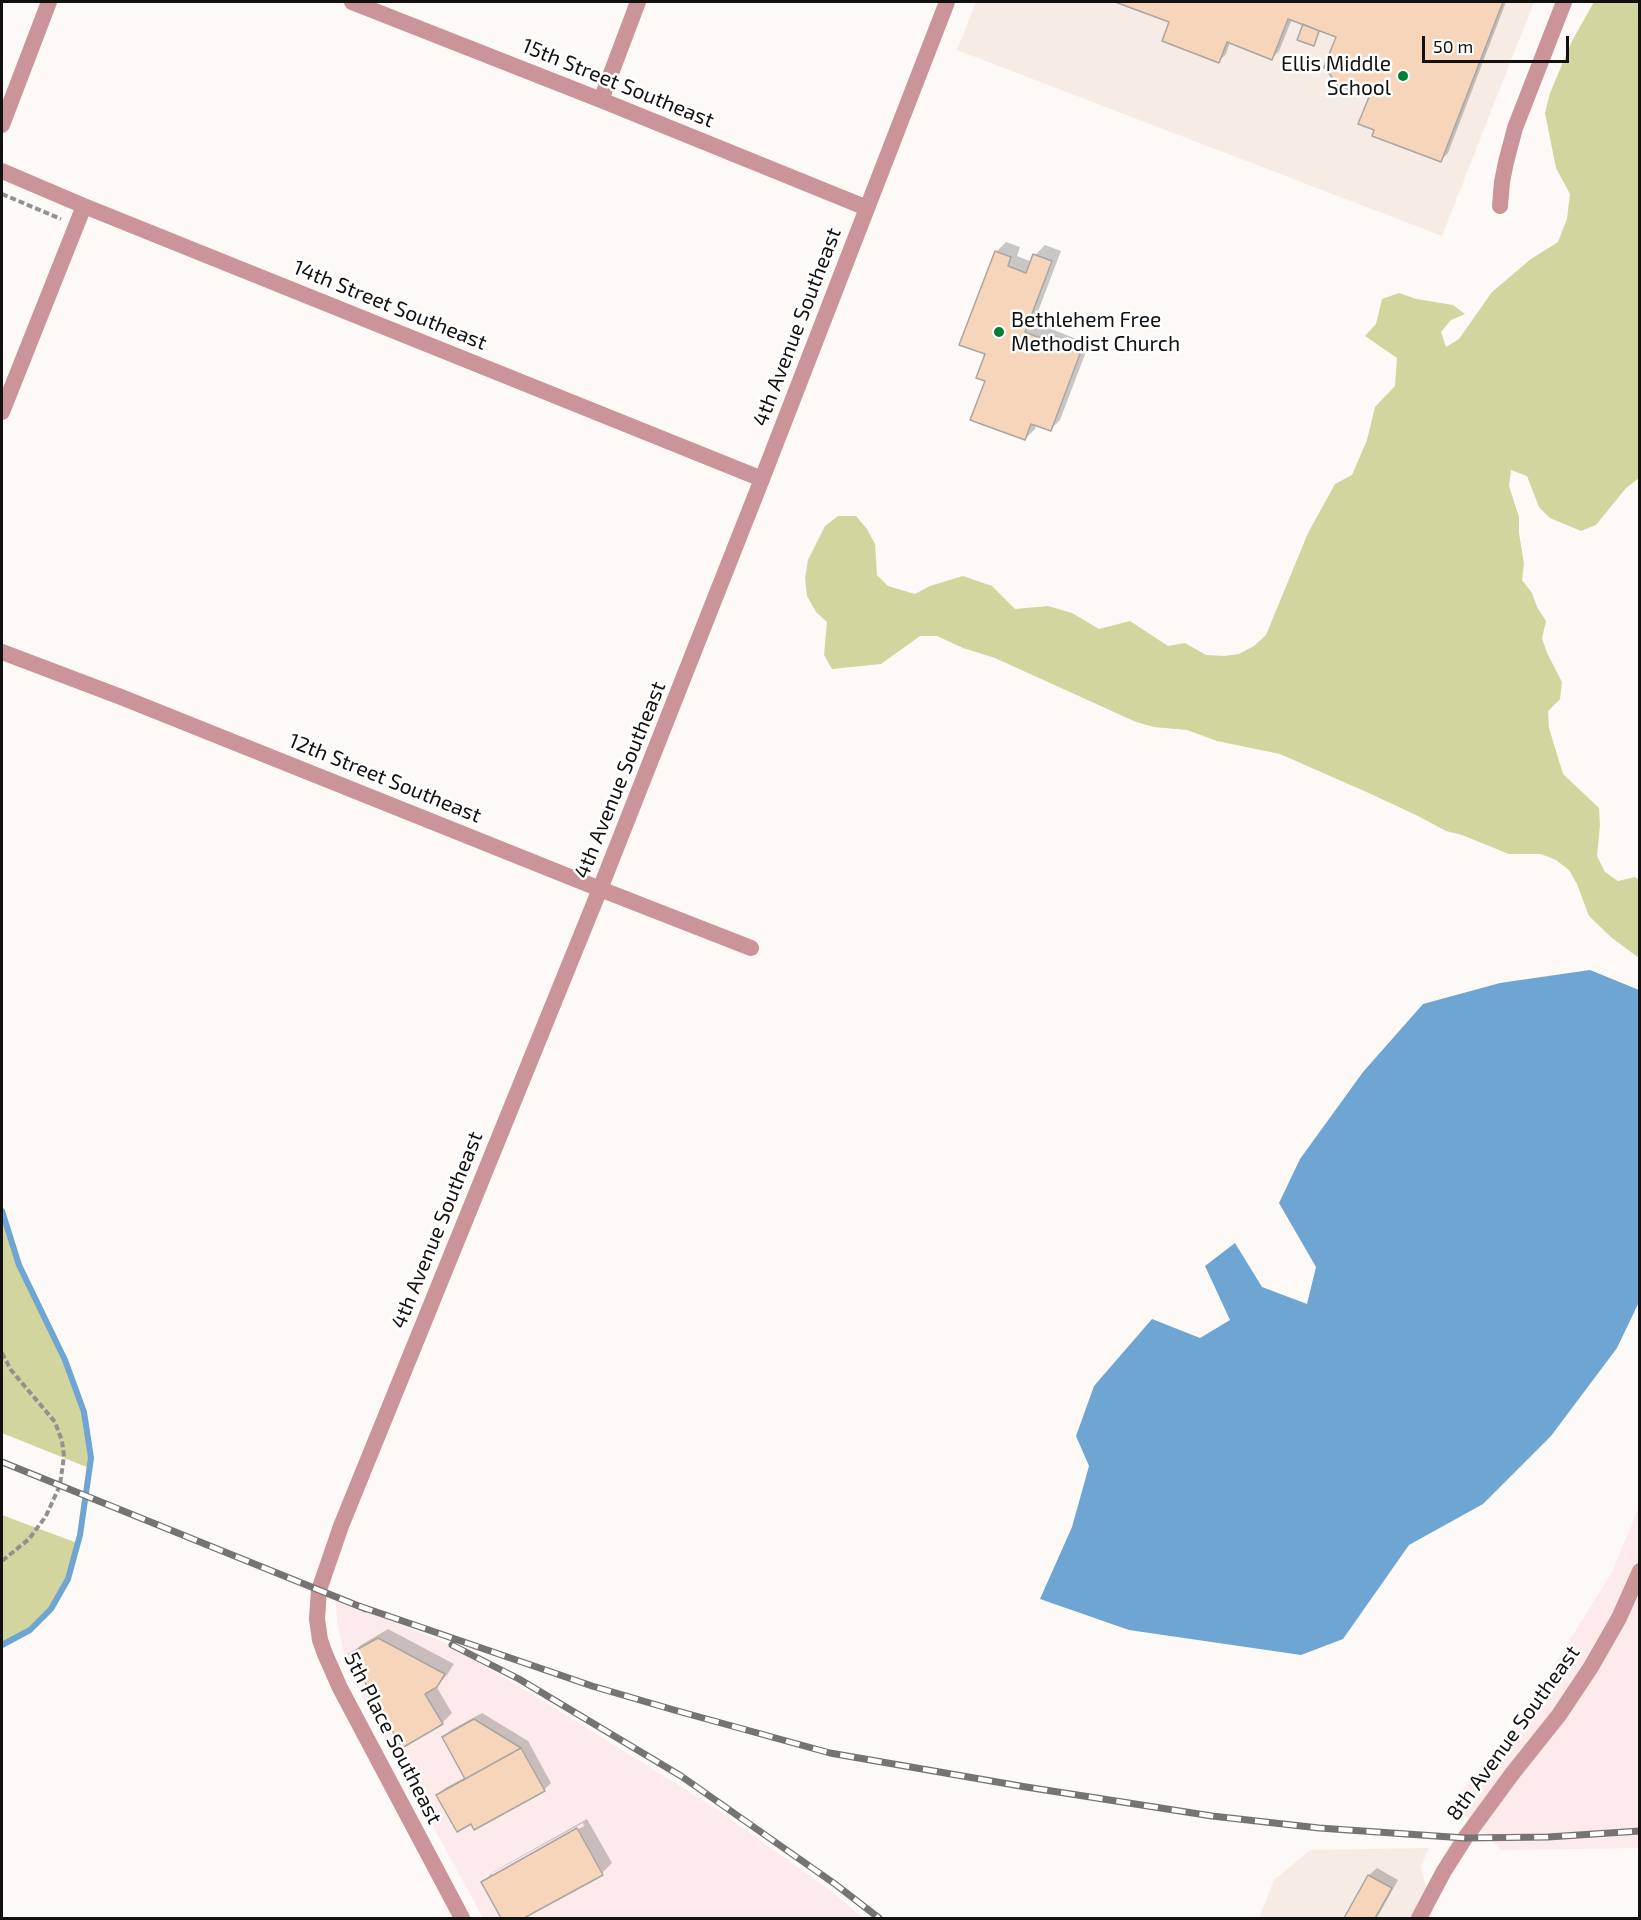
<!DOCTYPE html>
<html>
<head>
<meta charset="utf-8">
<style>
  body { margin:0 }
  #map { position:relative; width:1641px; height:1920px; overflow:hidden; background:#fcf9f7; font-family:"Exo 2",sans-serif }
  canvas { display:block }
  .frame { position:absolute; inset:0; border:3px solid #121110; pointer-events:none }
  .scale { position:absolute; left:1422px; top:36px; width:147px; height:27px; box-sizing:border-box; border:3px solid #121110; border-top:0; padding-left:8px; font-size:18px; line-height:21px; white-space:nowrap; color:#121110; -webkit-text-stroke:4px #fff; paint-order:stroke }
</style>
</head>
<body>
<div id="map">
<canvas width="1641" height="1920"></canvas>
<div class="frame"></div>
<div class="scale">50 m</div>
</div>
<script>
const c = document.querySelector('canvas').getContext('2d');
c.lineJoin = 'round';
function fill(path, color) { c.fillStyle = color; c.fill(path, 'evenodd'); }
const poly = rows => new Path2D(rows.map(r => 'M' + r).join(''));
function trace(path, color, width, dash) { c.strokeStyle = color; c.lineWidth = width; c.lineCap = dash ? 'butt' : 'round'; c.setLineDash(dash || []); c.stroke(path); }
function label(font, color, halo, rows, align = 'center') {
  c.font = font + ' "Exo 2",sans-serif'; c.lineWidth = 5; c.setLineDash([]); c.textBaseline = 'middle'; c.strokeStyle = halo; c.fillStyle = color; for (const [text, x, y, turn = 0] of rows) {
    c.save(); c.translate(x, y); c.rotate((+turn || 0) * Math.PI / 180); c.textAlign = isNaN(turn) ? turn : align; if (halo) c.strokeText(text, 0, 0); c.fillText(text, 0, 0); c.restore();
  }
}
fill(poly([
  [976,2,1534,2,1442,236,957,50],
  [1429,1848,1421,1866,1433,1918,1259,1918,1274,1880,1310,1850]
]), '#f6ece5');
fill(poly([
  [1639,1507,1639,1848,1501,1850,1452,1802,1510,1737,1612,1572],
  [335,1596,448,1644,548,1704,709,1804,831,1891,863,1918,483,1918,348,1670,338,1627]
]), '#fcebea');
fill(poly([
  [1594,2,1639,2,1639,478,1626,488,1596,525,1581,531,1550,518,1539,507,1527,476,1511,470,1509,486,1519,517,1519,533,1524,564,1522,580,1532,593,1537,607,1546,621,1542,638,1547,653,1562,682,1560,699,1548,711,1549,728,1563,774,1599,808,1600,825,1597,856,1605,872,1618,881,1635,877,1639,880,1639,958,1612,938,1589,916,1577,884,1569,870,1556,860,1541,854,1509,854,1462,835,1446,831,1418,816,1371,794,1280,754,1217,741,1187,730,1154,727,1136,722,995,658,963,648,937,636,920,636,881,664,832,669,824,655,827,622,816,612,807,596,805,578,808,560,825,526,838,516,856,516,867,529,875,544,877,575,888,586,915,594,930,586,963,576,992,586,1015,609,1048,606,1072,613,1099,629,1130,621,1168,646,1185,643,1206,655,1224,656,1239,654,1254,646,1266,635,1308,533,1335,484,1352,475,1367,440,1375,407,1395,386,1397,358,1365,336,1376,324,1382,299,1399,293,1416,299,1453,305,1465,314,1451,320,1441,332,1446,347,1459,339,1492,292,1531,259,1558,242,1567,219,1570,194,1556,168,1545,113,1550,93,1572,41],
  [2,1211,19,1265,65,1360,84,1412,91,1458,89,1468,2,1433],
  [2,1515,77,1543,68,1579,51,1609,30,1630,2,1645]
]), '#d2d59d');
fill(poly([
  [1590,970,1639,990,1639,1302,1617,1348,1551,1436,1483,1504,1409,1545,1343,1639,1301,1655,1129,1630,1040,1599,1072,1527,1089,1466,1076,1436,1094,1386,1152,1319,1200,1338,1230,1320,1205,1266,1235,1243,1262,1287,1307,1304,1316,1267,1279,1203,1300,1159,1363,1072,1423,1004,1500,983]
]), '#6fa5d2');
fill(poly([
  [1119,2,1506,2,1448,153,1441,160,1376,129,1371,96,1338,36,1320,30,1314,44,1305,24,1292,19,1279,51,1272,58,1230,42,1226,54,1218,62,1171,21],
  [1006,242,1020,247,1017,256,1032,262,1035,255,1045,245,1061,251,1034,322,1089,344,1060,420,1050,430,1036,424,1035,429,1025,439,986,380,987,353,996,252],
  [388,1629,454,1664,447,1675,436,1686,452,1713,442,1723,351,1655,361,1645],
  [482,1713,528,1741,551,1783,544,1790,471,1822,438,1795,445,1788,466,1777,444,1737,451,1730],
  [587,1819,612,1863,602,1873,521,1918,503,1918,483,1882,493,1872],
  [583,1823,584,1826,492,1877,492,1873],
  [1377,1868,1398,1880,1377,1918,1346,1918,1369,1875]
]), '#0003');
trace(poly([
  [2,1211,19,1265,65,1360,84,1412,91,1458,80,1535,68,1579,51,1609,30,1630,2,1645]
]), '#6fa5d2', 6);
const building = poly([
  [1115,2,1503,2,1441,162,1372,136,1374,130,1358,124,1369,97,1338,85,1324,67,1336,37,1288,19,1272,60,1227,42,1219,63,1162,41,1169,22,1115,2],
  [1303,24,1319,31,1314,46,1297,40,1303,24],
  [995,251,1011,257,1008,266,1026,273,1033,254,1052,261,1025,332,1080,354,1051,431,1031,424,1025,440,970,420,985,381,976,378,985,354,959,345,995,251],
  [378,1638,445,1674,437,1687,425,1694,443,1724,402,1748,349,1654,378,1638],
  [474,1719,521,1748,465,1779,442,1737,474,1719],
  [521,1748,545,1791,474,1830,471,1824,457,1832,436,1795,521,1748],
  [577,1828,603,1875,524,1918,501,1918,481,1882,577,1828],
  [1368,1875,1392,1888,1375,1918,1344,1918,1368,1875]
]);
fill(building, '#f7d5ba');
trace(building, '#a8a6a4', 1.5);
trace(poly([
  [2,194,61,219],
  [2,1353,11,1370,55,1422,62,1441,64,1456,60,1485,46,1516,29,1539,2,1561]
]), '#93918f', 4, [6, 3]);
trace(poly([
  [352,2,601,100,867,208],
  [601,100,638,2],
  [2,125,49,2],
  [2,171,84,206,762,479],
  [1500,206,1502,182,1506,162,1515,128,1564,2],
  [2,412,84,206],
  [600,889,751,948],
  [1419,1918,1444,1871,1465,1838,1512,1774,1559,1715,1591,1667,1619,1618,1640,1571]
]), '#cb9498', 16);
trace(poly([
  [2,652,121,697,600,889],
  [462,1918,340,1688,325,1654,320,1640,317,1619,319,1590,341,1526,600,889,762,479,947,2]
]), '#cb9498', 16);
const rail = poly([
  [2,1462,366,1609],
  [359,1606,592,1686,674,1710,830,1753,1026,1787,1212,1816,1319,1828,1465,1838,1548,1837,1640,1831],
  [452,1645,519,1679,681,1776,835,1884,879,1918]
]);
trace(rail, '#757472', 7);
trace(rail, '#fff', 4.5, [14]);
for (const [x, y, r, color] of [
  [1403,76,6,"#017f37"],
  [999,332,6,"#017f37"]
]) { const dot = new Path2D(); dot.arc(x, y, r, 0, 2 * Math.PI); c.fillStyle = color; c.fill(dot); trace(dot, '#fff', 2); }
label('21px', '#121110', '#fff', [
  ["Ellis Middle",1391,64],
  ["School",1391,88],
  ["Bethlehem Free",1011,320,"left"],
  ["Methodist Church",1011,344,"left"]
], 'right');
label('21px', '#121110', '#fff', [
  ["15th Street Southeast",618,83,22],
  ["14th Street Southeast",390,305,22],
  ["4th Avenue Southeast",797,327,-69],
  ["12th Street Southeast",385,778,22],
  ["4th Avenue Southeast",620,780,-68],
  ["4th Avenue Southeast",437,1230,-68],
  ["8th Avenue Southeast",1513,1733,-54],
  ["5th Place Southeast",393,1738,63]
]);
</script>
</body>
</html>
